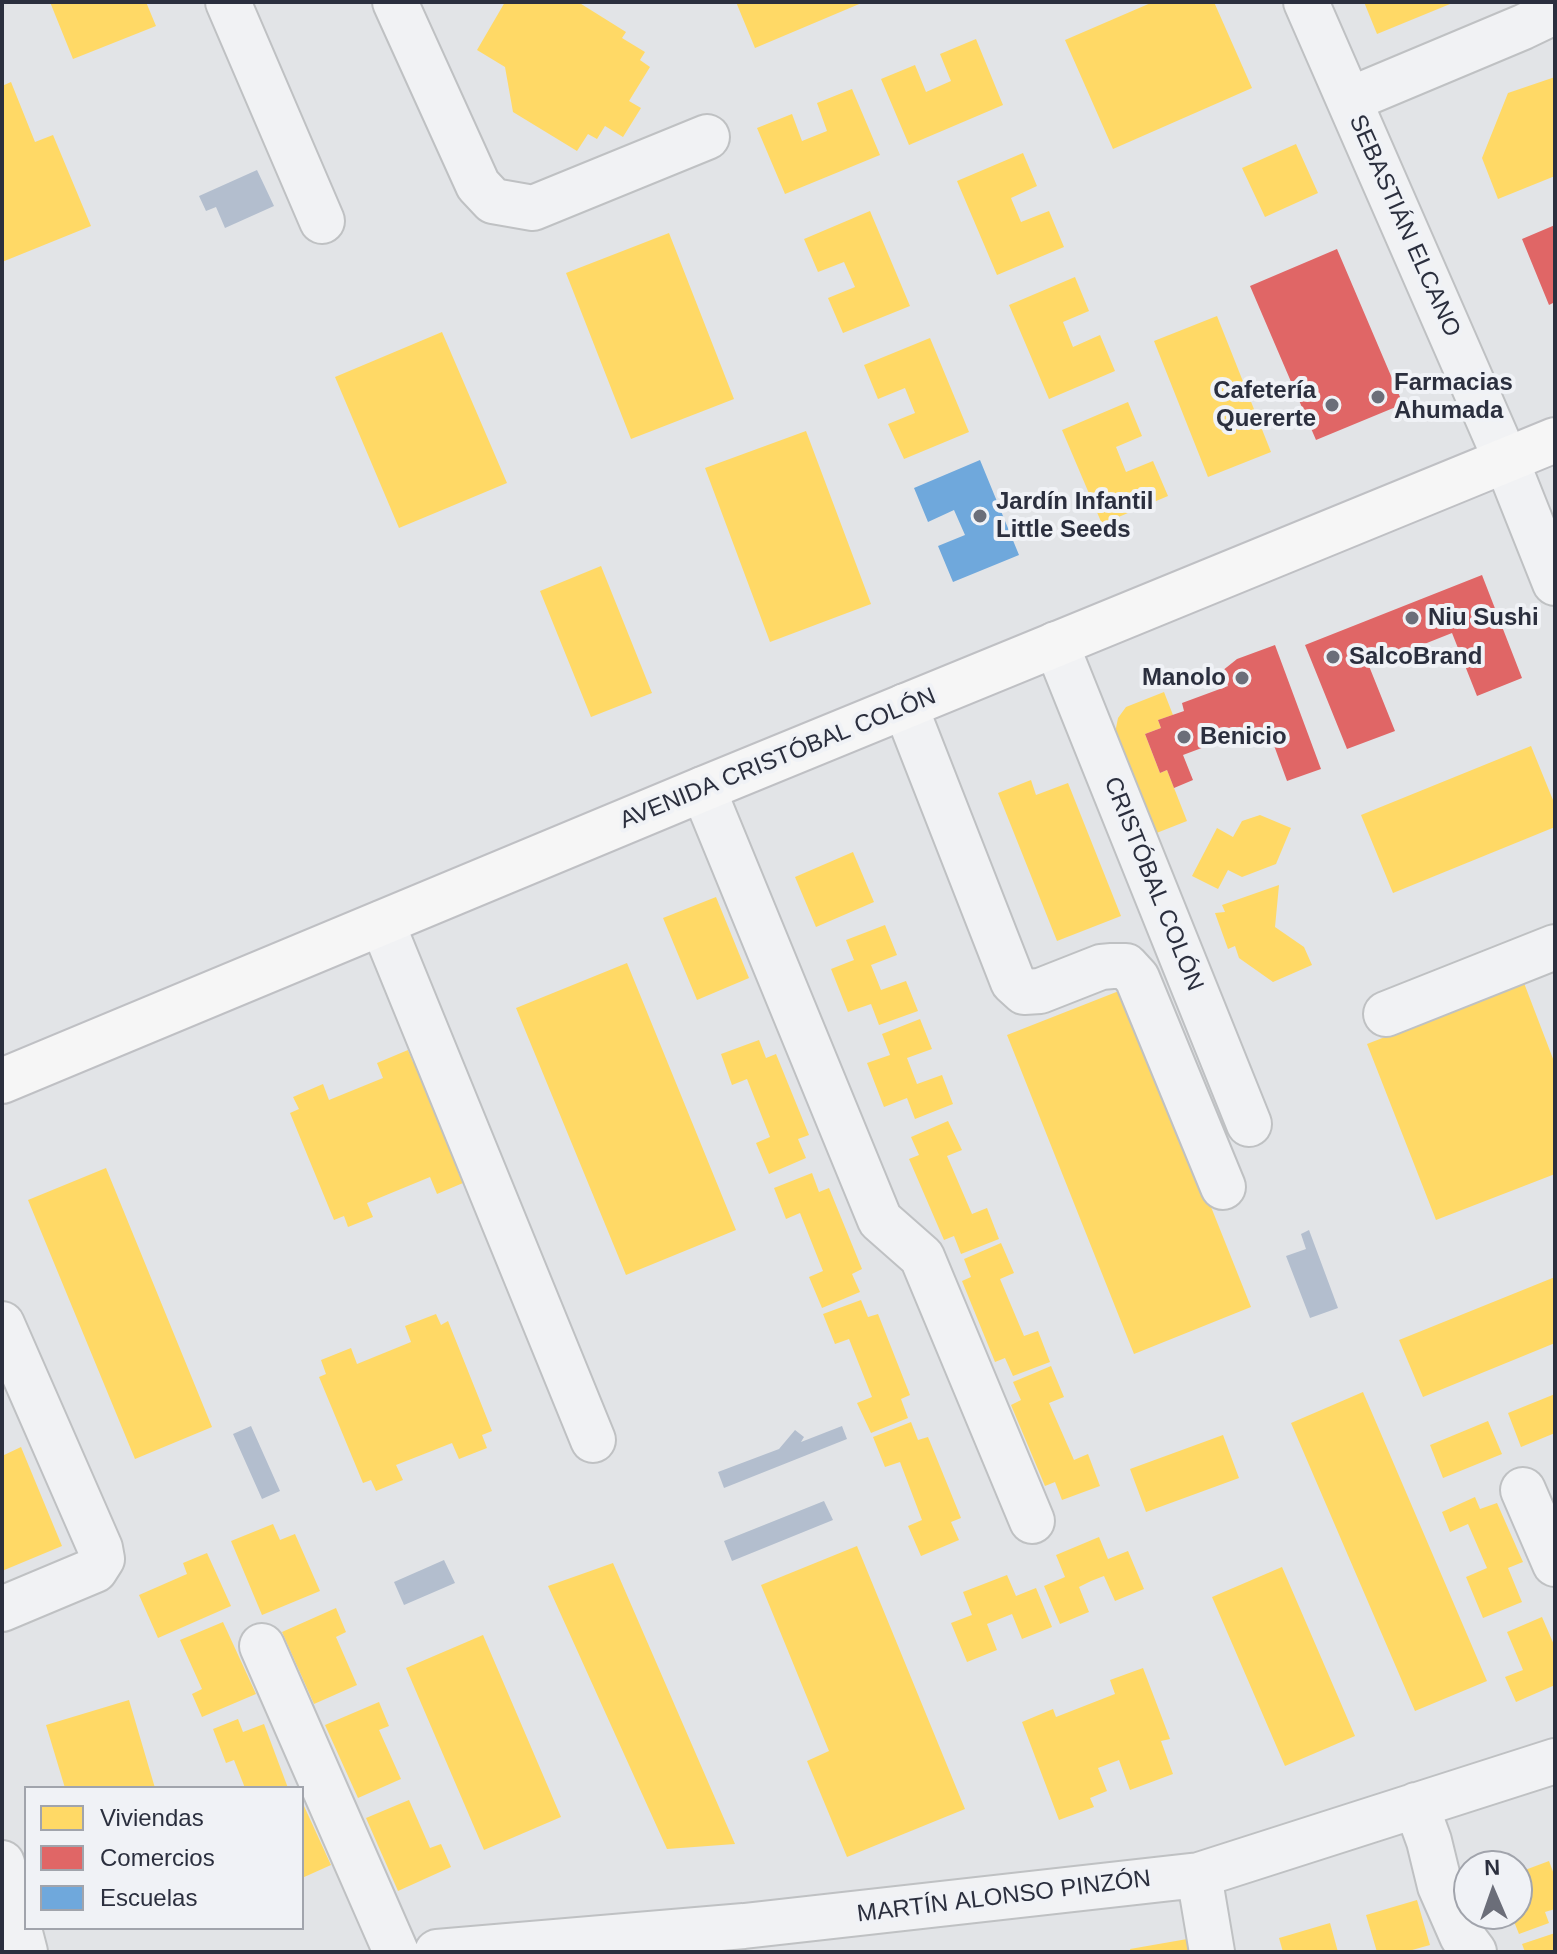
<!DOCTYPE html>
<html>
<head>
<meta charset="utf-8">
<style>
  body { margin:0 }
  #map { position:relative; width:1557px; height:1954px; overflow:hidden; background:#e2e4e7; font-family:Helvetica,sans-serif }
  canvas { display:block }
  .frame { position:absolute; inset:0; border:4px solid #2b2f3e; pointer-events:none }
  .legend { position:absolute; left:24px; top:1786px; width:280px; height:144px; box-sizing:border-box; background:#f0f2f6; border:2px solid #a1a4ac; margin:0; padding:10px 14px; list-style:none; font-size:24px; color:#2b2f3e }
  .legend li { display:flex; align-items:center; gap:16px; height:40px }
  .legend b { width:40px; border:2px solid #a1a4ac }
  .north { position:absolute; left:1453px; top:1850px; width:80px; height:80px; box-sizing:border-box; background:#f0f2f6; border:2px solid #a1a4ac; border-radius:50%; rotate:358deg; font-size:22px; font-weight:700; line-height:32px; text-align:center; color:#2b2f3e }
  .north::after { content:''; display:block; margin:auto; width:28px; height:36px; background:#6b6e79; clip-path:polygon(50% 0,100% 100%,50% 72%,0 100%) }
</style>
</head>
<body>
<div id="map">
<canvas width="1557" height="1954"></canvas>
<div class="frame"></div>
<ul class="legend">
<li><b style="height:22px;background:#ffd966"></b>Viviendas</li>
<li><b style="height:22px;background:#e06666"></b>Comercios</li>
<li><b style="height:22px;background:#6fa8dc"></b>Escuelas</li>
</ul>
<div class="north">N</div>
</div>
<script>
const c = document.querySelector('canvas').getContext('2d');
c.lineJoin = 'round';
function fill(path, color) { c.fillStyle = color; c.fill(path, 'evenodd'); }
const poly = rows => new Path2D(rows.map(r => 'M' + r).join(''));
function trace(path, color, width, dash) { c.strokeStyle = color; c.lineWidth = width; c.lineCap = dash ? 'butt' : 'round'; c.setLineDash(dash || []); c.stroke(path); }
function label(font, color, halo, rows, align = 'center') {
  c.font = font + ' Helvetica,sans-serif'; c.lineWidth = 8; c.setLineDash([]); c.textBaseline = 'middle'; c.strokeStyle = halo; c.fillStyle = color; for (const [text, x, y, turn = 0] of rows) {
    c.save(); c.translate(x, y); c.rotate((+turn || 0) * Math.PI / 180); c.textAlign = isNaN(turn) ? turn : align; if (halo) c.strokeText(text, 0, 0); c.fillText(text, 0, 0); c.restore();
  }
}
fill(poly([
  [257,170,274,206,225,228,216,207,206,211,199,196],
  [1309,1230,1338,1308,1310,1318,1286,1256,1306,1249,1301,1234],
  [251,1426,280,1491,262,1499,233,1434],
  [842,1426,847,1439,724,1488,718,1472,779,1449,795,1430,804,1437,801,1442],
  [824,1501,833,1520,732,1561,724,1541],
  [444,1560,455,1583,404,1605,394,1582]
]), '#b3bece');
fill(poly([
  [50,2,146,2,156,26,73,59],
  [505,2,578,2,626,32,622,38,645,52,640,60,650,67,629,101,641,108,623,137,605,126,597,139,588,134,577,151,513,112,505,67,477,50],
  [736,2,864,2,755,48],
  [1153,2,1214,2,1252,88,1113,149,1065,40],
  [1364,2,1455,2,1377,34],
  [976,39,1003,105,909,145,881,79,915,65,926,92,951,81,940,54],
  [1555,77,1555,176,1498,199,1482,158,1508,93],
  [11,82,35,142,53,135,91,226,2,262,2,86],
  [852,89,880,155,785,194,757,128,792,114,802,141,827,131,817,103],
  [1296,144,1318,193,1265,217,1242,168],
  [1023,153,1037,186,1011,198,1021,222,1049,211,1064,247,997,275,957,181],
  [870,211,910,306,843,333,828,298,855,287,844,262,818,272,804,239],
  [669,233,734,399,631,439,566,273],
  [1075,277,1089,311,1063,322,1073,347,1100,335,1115,371,1049,399,1009,305],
  [1217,316,1271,452,1208,477,1154,341],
  [442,332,507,483,399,528,335,377],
  [930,338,969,432,904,459,888,424,915,413,905,388,878,399,864,365],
  [1128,402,1142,436,1116,447,1126,472,1153,461,1168,496,1102,524,1062,430],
  [806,431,871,604,770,642,705,468],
  [601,566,652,693,591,717,540,591],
  [1164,692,1173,715,1158,720,1161,728,1145,734,1160,773,1167,770,1187,821,1154,834,1115,733,1118,718,1126,707],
  [1531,746,1555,805,1555,827,1393,893,1361,815],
  [1031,780,1036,795,1068,783,1121,916,1057,941,998,793],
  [1260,815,1291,828,1276,864,1242,877,1228,870,1218,889,1192,876,1217,828,1233,837,1242,821],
  [853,852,874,902,816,927,795,877],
  [1279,885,1275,927,1304,947,1312,965,1273,982,1239,958,1235,946,1228,949,1215,913,1225,912,1222,905],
  [716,897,749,978,697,1000,663,918],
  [885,925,897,955,871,965,881,990,906,981,918,1011,879,1025,871,1004,848,1012,831,969,854,960,846,940],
  [627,963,736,1230,626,1275,516,1008],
  [1524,983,1555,1064,1555,1174,1436,1220,1367,1044],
  [1124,989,1251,1307,1134,1354,1007,1035],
  [920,1019,932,1049,907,1058,917,1084,942,1075,953,1104,915,1119,907,1098,884,1107,867,1063,890,1055,882,1034],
  [759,1040,766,1058,776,1054,809,1135,798,1139,806,1158,769,1174,756,1143,770,1137,747,1079,732,1085,721,1054],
  [408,1050,413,1062,422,1058,467,1168,458,1172,463,1183,437,1194,430,1177,367,1203,373,1217,348,1227,344,1216,334,1220,290,1113,299,1109,293,1097,323,1084,329,1100,383,1078,377,1063],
  [948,1121,962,1150,947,1156,972,1214,987,1208,999,1239,961,1254,954,1236,944,1240,909,1159,919,1155,911,1137],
  [106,1168,212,1427,135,1459,28,1200],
  [812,1173,819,1192,829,1188,862,1269,852,1274,860,1292,822,1308,809,1277,823,1271,800,1213,786,1219,774,1188],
  [1001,1243,1014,1273,1000,1279,1024,1336,1038,1331,1050,1362,1013,1376,1005,1358,995,1362,962,1281,971,1277,964,1259],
  [1555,1277,1555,1343,1423,1397,1399,1340],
  [861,1300,868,1317,878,1314,910,1395,901,1399,908,1418,871,1433,857,1403,872,1397,849,1339,835,1344,823,1314],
  [436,1314,441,1325,448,1321,492,1431,482,1435,487,1448,459,1459,452,1443,396,1465,403,1480,376,1491,371,1480,363,1483,319,1377,326,1374,321,1360,351,1348,357,1364,411,1342,405,1326],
  [1051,1366,1064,1397,1049,1403,1074,1460,1088,1454,1100,1486,1062,1500,1055,1482,1045,1486,1011,1405,1021,1400,1013,1382],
  [1363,1392,1487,1681,1415,1711,1291,1423],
  [1555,1394,1555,1433,1521,1447,1508,1413],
  [1488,1421,1502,1454,1443,1478,1430,1445],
  [911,1422,918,1440,928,1437,961,1518,951,1522,959,1540,921,1556,908,1526,922,1520,900,1462,885,1467,873,1437],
  [1223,1435,1239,1478,1146,1512,1130,1469],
  [21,1447,62,1546,2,1571,2,1456],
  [1475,1497,1480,1509,1497,1503,1523,1562,1508,1568,1522,1602,1483,1618,1466,1577,1487,1568,1468,1524,1450,1532,1442,1512],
  [273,1524,280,1540,295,1534,320,1591,262,1615,231,1541],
  [1099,1537,1108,1559,1128,1551,1144,1589,1115,1601,1104,1576,1091,1581,1079,1587,1089,1612,1060,1624,1044,1586,1065,1577,1056,1555],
  [857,1546,965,1809,847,1857,807,1761,829,1751,761,1585],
  [207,1553,231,1606,158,1638,139,1595,187,1574,183,1563],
  [613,1563,735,1844,667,1849,548,1586],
  [1282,1567,1355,1736,1285,1766,1212,1597],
  [1007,1575,1016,1596,1036,1588,1052,1627,1022,1639,1012,1614,987,1624,997,1650,967,1662,951,1623,972,1615,963,1592],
  [336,1608,346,1632,336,1637,357,1685,314,1704,282,1632],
  [1542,1617,1555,1647,1555,1685,1516,1702,1505,1677,1523,1670,1507,1632],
  [223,1622,256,1694,202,1717,192,1694,202,1689,180,1640],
  [483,1635,561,1817,484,1850,406,1668],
  [1143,1668,1170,1739,1161,1741,1173,1774,1130,1790,1119,1760,1098,1768,1107,1791,1090,1798,1094,1807,1059,1820,1022,1722,1053,1709,1056,1717,1115,1694,1110,1680],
  [129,1700,155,1788,65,1788,46,1725],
  [379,1702,389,1726,379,1730,401,1779,358,1798,325,1725],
  [238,1719,243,1732,264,1724,288,1788,245,1788,234,1760,226,1763,213,1729],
  [409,1800,430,1848,441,1844,451,1867,398,1891,366,1818],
  [304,1806,331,1865,302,1878,302,1807],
  [1549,1861,1555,1877,1555,1909,1545,1912,1549,1923,1519,1934,1511,1914,1517,1914,1517,1873],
  [1417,1900,1430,1945,1405,1952,1377,1952,1366,1915],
  [1330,1923,1338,1952,1283,1952,1279,1938],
  [1555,1933,1555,1952,1525,1952,1522,1944],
  [1193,1938,1195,1952,1131,1952,1130,1949]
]), '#ffd966');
fill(poly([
  [1555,225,1555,302,1549,305,1522,239],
  [1337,249,1403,404,1316,440,1250,286],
  [1482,575,1522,678,1477,696,1452,633,1369,666,1395,731,1347,749,1305,645],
  [1275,645,1321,769,1287,781,1268,729,1225,746,1223,740,1183,755,1193,780,1174,788,1167,770,1160,773,1145,734,1161,728,1158,720,1184,711,1182,703,1228,686,1222,671,1237,659]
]), '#e06666');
fill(poly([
  [980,460,1019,555,953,582,938,546,965,535,954,510,928,522,914,488]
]), '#6fa8dc');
const minor = poly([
  [228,2,322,221],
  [395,2,478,185,493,201,533,208,707,137],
  [1306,2,1506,460,1555,583],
  [1349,100,1523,27,1550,14,1555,4],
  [1056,644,1249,1124],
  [905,706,1013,982,1024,992,1040,991,1101,967,1112,966,1126,966,1137,978,1223,1187],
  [703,789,880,1220,922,1257,1032,1521],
  [382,923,593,1440],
  [1386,1014,1555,947],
  [2,1324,100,1548,102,1559,95,1570,2,1609],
  [1523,1490,1555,1564],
  [262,1646,396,1952],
  [1416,1805,1429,1841,1440,1886,1462,1936,1474,1952],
  [2,1863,25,1952],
  [1199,1875,1212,1952],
  [437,1952,744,1926,1199,1875,1555,1761]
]);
const major = poly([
  [2,1081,703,789,1555,440]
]);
trace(minor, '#bfc1c3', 48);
trace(major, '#bfc0c4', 48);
trace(minor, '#f1f2f4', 44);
trace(major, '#f6f6f6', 44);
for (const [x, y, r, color] of [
  [1378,397,8,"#6b6e79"],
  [1332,405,8,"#6b6e79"],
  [980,516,8,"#6b6e79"],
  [1412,618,8,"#6b6e79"],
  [1333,657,8,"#6b6e79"],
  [1242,678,8,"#6b6e79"],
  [1184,737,8,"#6b6e79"]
]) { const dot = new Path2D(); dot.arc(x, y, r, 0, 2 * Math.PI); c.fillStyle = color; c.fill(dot); trace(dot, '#f0f2f6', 3); }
label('24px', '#2b2f3e', '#f0f2f6', [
  ["SEBASTIÁN ELCANO",1404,226,66],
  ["AVENIDA CRISTÓBAL COLÓN",778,759,-22],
  ["CRISTÓBAL COLÓN",1153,884,68],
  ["MARTÍN ALONSO PINZÓN",1004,1897,-7]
]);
label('bold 24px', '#2b2f3e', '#f0f2f6', [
  ["Farmacias",1394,383],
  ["Ahumada",1394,411],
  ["Cafetería",1316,391,"right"],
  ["Quererte",1316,419,"right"],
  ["Jardín Infantil",996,502],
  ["Little Seeds",996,530],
  ["Niu Sushi",1428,618],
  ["SalcoBrand",1349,657],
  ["Manolo",1226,678,"right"],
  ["Benicio",1200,737]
], 'left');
</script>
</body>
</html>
